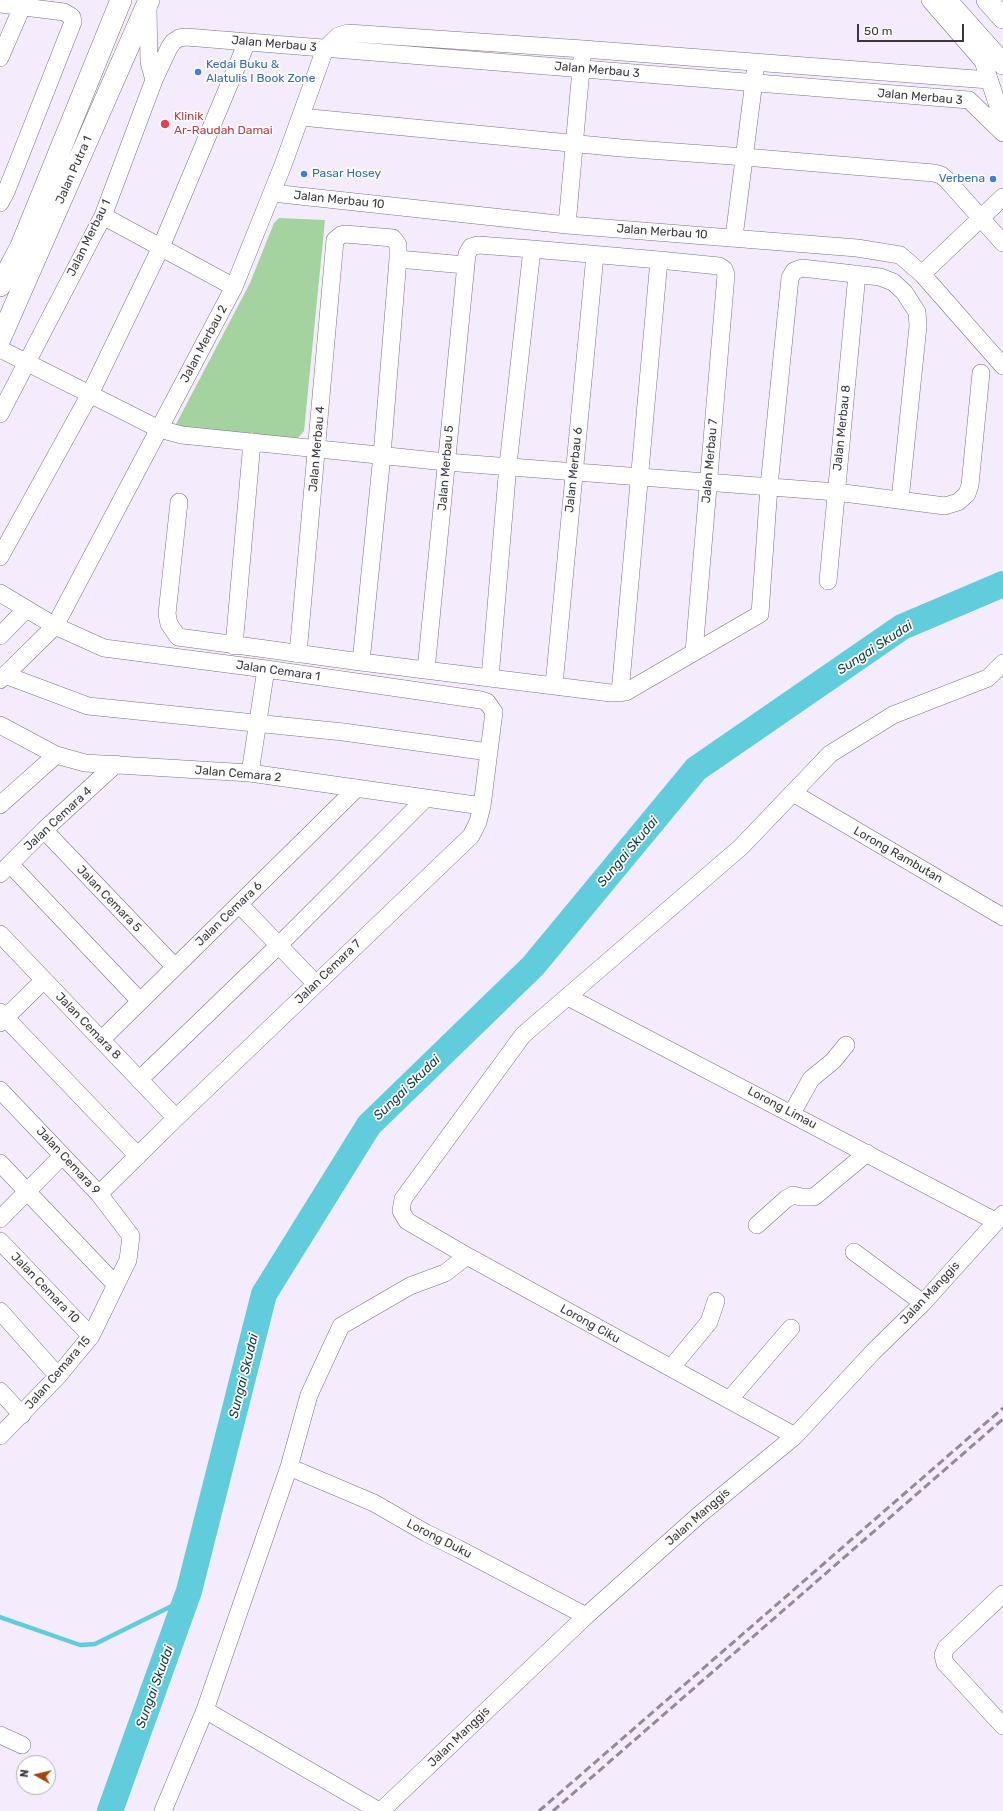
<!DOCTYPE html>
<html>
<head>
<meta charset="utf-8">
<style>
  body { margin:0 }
  #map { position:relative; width:1003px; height:1811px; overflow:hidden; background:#f4ecfc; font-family:Rubik,sans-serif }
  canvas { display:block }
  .north { position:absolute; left:16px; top:1755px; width:40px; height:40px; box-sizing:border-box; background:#fff; border:1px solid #b1afb3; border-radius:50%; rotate:278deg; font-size:11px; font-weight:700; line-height:16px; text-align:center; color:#3c3741 }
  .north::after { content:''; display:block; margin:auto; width:14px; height:18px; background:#a6420a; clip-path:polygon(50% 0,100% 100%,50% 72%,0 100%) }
  .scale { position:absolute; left:857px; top:24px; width:107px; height:18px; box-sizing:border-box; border:2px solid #3c3741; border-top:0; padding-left:5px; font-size:12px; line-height:14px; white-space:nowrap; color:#3c3741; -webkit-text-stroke:3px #fff; paint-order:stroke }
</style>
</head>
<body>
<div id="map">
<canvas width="1003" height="1811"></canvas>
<div class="north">N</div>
<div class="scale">50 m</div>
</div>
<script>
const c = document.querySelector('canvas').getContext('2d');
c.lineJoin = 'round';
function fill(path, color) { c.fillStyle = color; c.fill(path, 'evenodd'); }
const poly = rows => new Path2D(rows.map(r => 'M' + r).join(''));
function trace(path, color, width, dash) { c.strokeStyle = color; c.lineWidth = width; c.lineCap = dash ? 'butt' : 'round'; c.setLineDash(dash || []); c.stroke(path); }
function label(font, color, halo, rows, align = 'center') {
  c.font = font + ' Rubik,sans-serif'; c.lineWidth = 3.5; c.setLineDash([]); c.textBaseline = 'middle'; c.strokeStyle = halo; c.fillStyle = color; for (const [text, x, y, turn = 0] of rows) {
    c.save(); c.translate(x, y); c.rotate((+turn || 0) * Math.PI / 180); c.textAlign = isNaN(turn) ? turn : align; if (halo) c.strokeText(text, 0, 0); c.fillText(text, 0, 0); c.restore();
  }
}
fill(poly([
  [279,218,325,220,304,431,298,438,291,441,174,428,250,283,274,223]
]), '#a5d3a0');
trace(poly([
  [0,1617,80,1645,95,1644,186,1599]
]), '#61ccdb', 4.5);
trace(poly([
  [110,1811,189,1591,264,1294,369,1125,533,966,696,769,902,627,1003,584]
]), '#61ccdb', 26);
const minor = poly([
  [930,0,983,61,1003,121],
  [0,4,64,12,72,17,73,22,6,192,0,203],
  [148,8,149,62,154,80],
  [0,58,22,7],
  [301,117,621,148,745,157,934,173,941,175,947,180,1003,243],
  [272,193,567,225,857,248,900,255,922,274,1003,366],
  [103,216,234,287],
  [567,225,582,58],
  [734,237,755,73],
  [922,274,1003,197],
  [0,349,159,429,182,435,446,462,836,492,945,506,958,502,967,494,970,485,981,373],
  [0,414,103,216,154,80,169,48,173,42,179,38,186,37,969,100,1003,133],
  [179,502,167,614,169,624,178,637,361,662,611,693,626,692,760,614,769,486,790,278,794,271,802,268,880,277,893,282,904,292,917,312,918,326,900,500],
  [0,557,90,394,161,247,247,42],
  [828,581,857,274],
  [0,593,55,626,104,648,266,669,481,700,487,702,494,712,482,806,478,822,471,836,176,1118,99,1194],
  [0,636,26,609],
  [234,646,252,442],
  [298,654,335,240,341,235,345,234,393,238,398,245,398,259],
  [361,662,382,455,398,259,465,265],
  [426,670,467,254,471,247,478,245,532,249],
  [5,675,88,706,343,732,489,752],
  [490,678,508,465,532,249,659,260],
  [0,680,55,626,234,287,283,165,325,49,338,36,348,33,583,49,989,80],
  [554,685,595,255],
  [620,693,659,260,719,266,724,269,726,275,694,652],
  [0,725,56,755,85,763,250,773,482,806],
  [250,773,266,669],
  [793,793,1003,917],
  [0,805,56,755],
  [44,830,175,967],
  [10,864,140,1001],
  [0,874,44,830,116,764],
  [239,904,316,984],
  [0,934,176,1118],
  [568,997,995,1221],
  [0,1012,138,1156],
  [0,1023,44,980],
  [101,1040,357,788],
  [139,1080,279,945,426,798],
  [0,1090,99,1194,131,1236,128,1260,91,1336,58,1376,0,1436],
  [792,1113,811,1079,833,1061,846,1045],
  [0,1163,116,1285],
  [0,1219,62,1156],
  [757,1225,786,1199,793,1195,801,1197,814,1197,867,1153],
  [0,1241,91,1336],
  [854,1252,923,1303],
  [0,1311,58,1376],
  [671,1368,709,1322,716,1301],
  [0,1391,22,1415],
  [729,1400,791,1328],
  [795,1436,467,1256,407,1221,401,1211,403,1199,523,1035,741,847,830,754,893,715,988,678,1003,663],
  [289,1467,374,1503,426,1533,459,1549,586,1616],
  [1003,1594,946,1648,943,1655,945,1663,1003,1726],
  [205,1710,379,1811],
  [0,1735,22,1745],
  [163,1811,205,1710,289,1467,309,1395,341,1326,410,1286,445,1273,467,1256],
  [381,1811,586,1616,699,1515,795,1436,873,1352,923,1303,1003,1214]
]);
const major = poly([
  [946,0,1003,64],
  [987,0,1003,18],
  [0,286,21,246,121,0],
  [0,339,149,0]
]);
trace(minor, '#7c7187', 18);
trace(major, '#7c7187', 22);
trace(minor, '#fff', 17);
trace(major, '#fff', 21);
trace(poly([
  [539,1811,1003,1408],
  [553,1811,1003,1419]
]), '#918a97', 3, [8, 4]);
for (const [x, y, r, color] of [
  [198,72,4,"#3f7fe0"],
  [165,124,5,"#e0444e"],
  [304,174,4,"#3f7fe0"],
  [993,179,4,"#3f7fe0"]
]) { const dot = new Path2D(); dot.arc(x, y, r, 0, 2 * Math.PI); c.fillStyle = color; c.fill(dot); trace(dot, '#fff', 1.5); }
label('12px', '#3c3741', '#fff', [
  ["Jalan Merbau 3",274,44,5],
  ["Jalan Merbau 3",597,70,5],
  ["Jalan Merbau 3",920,97,5],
  ["Jalan Putra 1",74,170,-66],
  ["Jalan Merbau 10",339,200,6],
  ["Jalan Merbau 10",662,232,4],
  ["Jalan Merbau 1",89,238,-64],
  ["Jalan Merbau 2",204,344,-62],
  ["Jalan Merbau 8",842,428,-84],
  ["Jalan Merbau 4",317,449,-85],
  ["Jalan Merbau 7",710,461,-85],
  ["Jalan Merbau 5",446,468,-85],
  ["Jalan Merbau 6",574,470,-84],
  ["Jalan Cemara 1",278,671,8],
  ["Jalan Cemara 2",238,774,5],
  ["Jalan Cemara 4",58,819,-43],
  ["Lorong Rambutan",898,855,30],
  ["Jalan Cemara 5",109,899,46],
  ["Jalan Cemara 6",229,914,-44],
  ["Jalan Cemara 7",328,972,-44],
  ["Jalan Cemara 8",88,1026,46],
  ["Lorong Limau",782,1108,28],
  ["Jalan Cemara 9",68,1161,47],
  ["Jalan Cemara 10",45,1288,46],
  ["Jalan Manggis",930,1293,-47],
  ["Lorong Ciku",590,1324,29],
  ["Jalan Cemara 15",58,1373,-49],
  ["Jalan Manggis",698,1517,-41],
  ["Lorong Duku",439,1539,27],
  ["Jalan Manggis",459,1737,-44]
]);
label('12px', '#366cbe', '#fff', [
  ["Kedai Buku &",206,65],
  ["Alatulis I Book Zone",206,79],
  ["Pasar Hosey",312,174],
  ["Verbena",985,179,"right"]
], 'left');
label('12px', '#be3a42', '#fff', [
  ["Klinik",174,117],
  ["Ar-Raudah Damai",174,131]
], 'left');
label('italic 13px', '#0b3e45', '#fff', [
  ["Sungai Skudai",875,648,-33],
  ["Sungai Skudai",628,852,-50],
  ["Sungai Skudai",407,1088,-44],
  ["Sungai Skudai",244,1376,-76],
  ["Sungai Skudai",155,1687,-70]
]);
</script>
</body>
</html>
